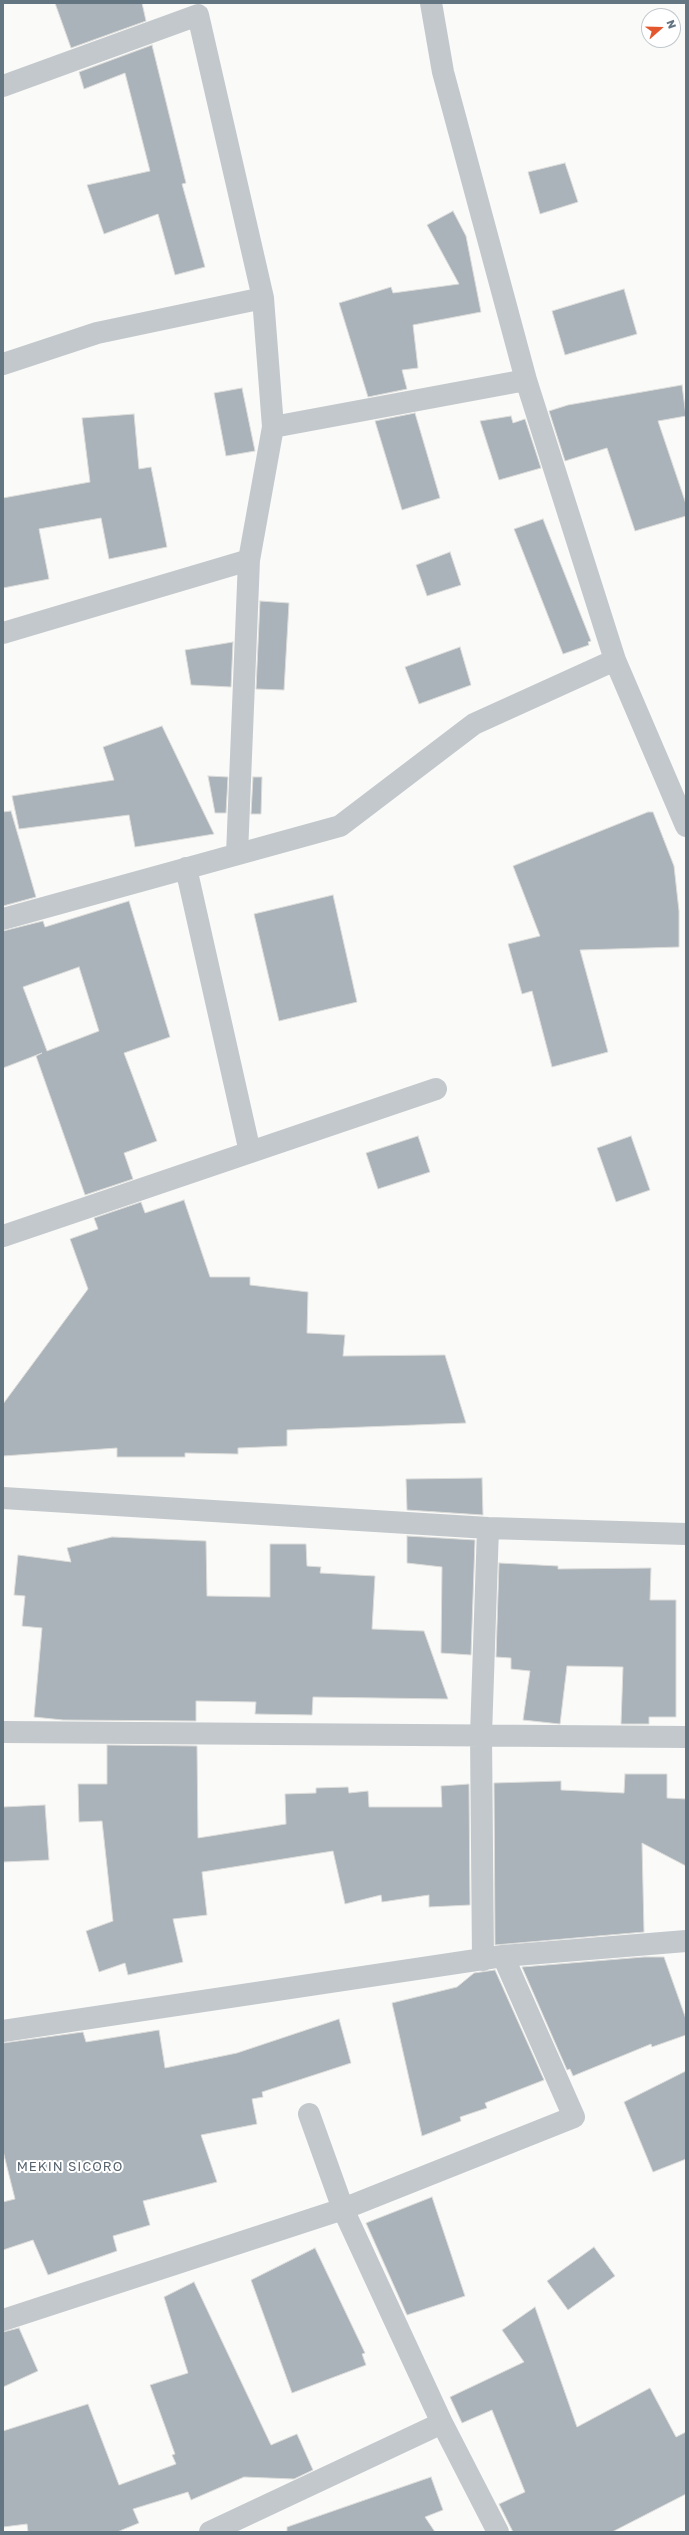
<!DOCTYPE html>
<html>
<head>
<meta charset="utf-8">
<style>
  body { margin:0 }
  #map { position:relative; width:689px; height:2535px; overflow:hidden; background:#fafaf8; font-family:"Golos Text",sans-serif }
  canvas { display:block }
  .frame { position:absolute; inset:0; border:4px solid #657683; pointer-events:none }
  .north { position:absolute; left:641px; top:8px; width:40px; height:40px; box-sizing:border-box; background:#fff; border:1px solid #c1c8cd; border-radius:50%; rotate:70deg; font-size:11px; font-weight:700; line-height:16px; text-align:center; color:#657683 }
  .north::after { content:''; display:block; margin:auto; width:14px; height:18px; background:#e4572e; clip-path:polygon(50% 0,100% 100%,50% 72%,0 100%) }
</style>
</head>
<body>
<div id="map">
<canvas width="689" height="2535"></canvas>
<div class="frame"></div>
<div class="north">N</div>
</div>
<script>
const c = document.querySelector('canvas').getContext('2d');
c.lineJoin = 'round';
function fill(path, color) { c.fillStyle = color; c.fill(path, 'evenodd'); }
const poly = rows => new Path2D(rows.map(r => 'M' + r).join(''));
function trace(path, color, width, dash) { c.strokeStyle = color; c.lineWidth = width; c.lineCap = dash ? 'butt' : 'round'; c.setLineDash(dash || []); c.stroke(path); }
function label(font, color, halo, rows, align = 'center') {
  c.font = font + ' "Golos Text",sans-serif'; c.lineWidth = 4; c.setLineDash([]); c.textBaseline = 'middle'; c.strokeStyle = halo; c.fillStyle = color; for (const [text, x, y, turn = 0] of rows) {
    c.save(); c.translate(x, y); c.rotate((+turn || 0) * Math.PI / 180); c.textAlign = isNaN(turn) ? turn : align; if (halo) c.strokeText(text, 0, 0); c.fillText(text, 0, 0); c.restore();
  }
}
const building = poly([
  [55,3,142,3,146,21,71,48,55,3],
  [152,45,186,183,182,184,205,267,175,275,158,214,104,234,87,185,150,171,125,73,84,89,79,72,152,45],
  [565,163,578,202,540,214,528,172,565,163],
  [453,211,466,236,481,312,413,325,418,368,402,370,407,389,368,397,339,303,391,287,393,293,459,284,427,225,453,211],
  [624,289,637,334,565,355,552,311,624,289],
  [682,385,686,416,658,421,686,504,686,516,635,531,607,448,565,461,549,411,568,405,682,385],
  [242,388,255,451,226,456,214,393,242,388],
  [415,413,440,498,402,510,375,421,415,413],
  [134,414,139,469,151,467,167,547,109,559,101,518,39,529,49,579,3,588,3,498,90,482,82,418,134,414],
  [511,416,513,423,525,419,541,468,499,480,480,421,511,416],
  [543,519,591,641,588,642,589,645,563,654,514,529,543,519],
  [450,552,461,585,427,596,416,565,450,552],
  [260,601,289,603,284,690,256,689,260,601],
  [233,642,231,687,191,685,185,650,233,642],
  [460,647,471,685,419,704,405,667,460,647],
  [162,726,214,834,135,847,129,815,19,829,12,796,114,780,103,747,162,726],
  [208,776,228,777,226,813,215,813,208,776],
  [253,777,262,777,261,814,251,814,253,777],
  [11,811,36,897,3,906,3,812,11,811],
  [648,812,653,812,674,866,679,911,679,947,580,950,608,1052,552,1067,532,991,522,994,508,944,540,936,513,866,648,812],
  [333,895,357,1002,279,1021,254,914,333,895],
  [129,901,170,1037,124,1053,157,1141,124,1153,133,1179,85,1195,36,1056,42,1053,3,1068,3,931,43,921,45,927,129,901],
  [79,967,99,1031,47,1051,23,987,79,967],
  [418,1136,430,1172,378,1189,366,1153,418,1136],
  [631,1136,650,1190,616,1202,597,1148,631,1136],
  [184,1200,210,1277,250,1277,250,1285,308,1292,307,1333,345,1335,343,1356,445,1355,466,1423,287,1430,287,1446,238,1448,238,1454,185,1453,185,1457,117,1457,117,1448,3,1456,3,1404,88,1289,70,1239,98,1229,94,1218,141,1202,145,1213,184,1200],
  [482,1478,483,1515,407,1510,406,1479,482,1478],
  [407,1536,475,1540,471,1655,441,1653,442,1567,407,1563,407,1536],
  [112,1537,206,1541,207,1596,270,1597,270,1544,306,1544,307,1566,321,1567,320,1573,375,1576,372,1629,424,1631,448,1699,313,1697,312,1715,255,1714,256,1702,196,1701,196,1721,63,1720,34,1717,42,1628,22,1626,25,1596,14,1595,18,1555,71,1562,67,1548,112,1537],
  [499,1563,558,1566,558,1569,651,1568,650,1600,676,1600,676,1717,649,1717,649,1724,621,1724,623,1667,567,1666,560,1724,523,1720,530,1671,511,1669,511,1658,496,1657,499,1563],
  [107,1745,197,1746,198,1838,286,1824,285,1794,316,1793,316,1788,348,1787,349,1793,368,1791,369,1807,442,1807,441,1786,469,1784,470,1905,429,1907,429,1895,382,1902,381,1895,345,1904,333,1851,202,1872,207,1915,173,1919,183,1962,128,1975,125,1963,99,1972,86,1931,113,1921,102,1821,79,1822,78,1784,107,1784,107,1745],
  [625,1774,667,1774,667,1798,686,1799,686,1866,642,1843,644,1932,495,1945,494,1783,561,1781,561,1790,624,1793,625,1774],
  [45,1805,49,1860,3,1862,3,1807,45,1805],
  [644,1957,664,1957,686,2019,686,2035,652,2047,651,2044,573,2076,570,2069,567,2070,522,1967,644,1957],
  [495,1970,544,2080,485,2103,487,2108,460,2117,461,2121,422,2136,392,2003,457,1987,474,1973,495,1970],
  [339,2019,351,2063,262,2092,263,2097,252,2099,257,2124,201,2135,217,2182,143,2201,150,2225,113,2236,117,2251,48,2275,33,2240,3,2250,3,2202,15,2199,3,2151,3,2043,83,2032,86,2042,159,2030,165,2068,237,2053,339,2019],
  [686,2071,686,2159,653,2172,624,2102,686,2071],
  [432,2197,465,2296,407,2315,366,2223,432,2197],
  [594,2247,615,2276,568,2310,547,2281,594,2247],
  [315,2248,365,2353,362,2354,366,2365,292,2393,251,2280,315,2248],
  [194,2282,271,2445,297,2434,313,2470,294,2479,244,2477,191,2500,188,2492,133,2509,139,2523,117,2532,28,2532,27,2524,3,2527,3,2431,88,2404,119,2485,176,2464,172,2455,175,2454,150,2385,188,2373,164,2297,194,2282],
  [535,2307,577,2427,650,2388,676,2437,686,2432,686,2494,612,2532,513,2532,499,2504,525,2492,492,2410,462,2423,450,2397,524,2362,502,2330,535,2307],
  [19,2328,38,2371,3,2387,3,2332,19,2328],
  [431,2477,443,2510,425,2517,435,2532,287,2532,287,2527,431,2477]
]);
fill(building, '#aab3b9');
trace(building, '#dcdcda', 1);
trace(poly([
  [431,3,443,72,526,380,615,660,686,826],
  [3,86,198,15,263,298,273,427,249,560,237,854],
  [3,364,97,333,263,298],
  [273,427,526,380],
  [3,633,249,560],
  [186,868,250,1152],
  [3,919,340,826,474,724,615,660],
  [3,1236,436,1089],
  [3,1498,488,1528,686,1534],
  [3,1732,686,1737],
  [483,1960,481,1735,488,1528],
  [3,2031,503,1956,686,1941],
  [309,2114,343,2209,442,2423,498,2532],
  [3,2320,343,2209,574,2117,503,1956],
  [210,2532,442,2423]
]), '#c3c8cc', 22);
c.letterSpacing = '1px';
label('13px', '#57646e', '#fff', [
  ["MEKIN SICORO",70,2167]
]);
c.letterSpacing = '0px';
</script>
</body>
</html>
